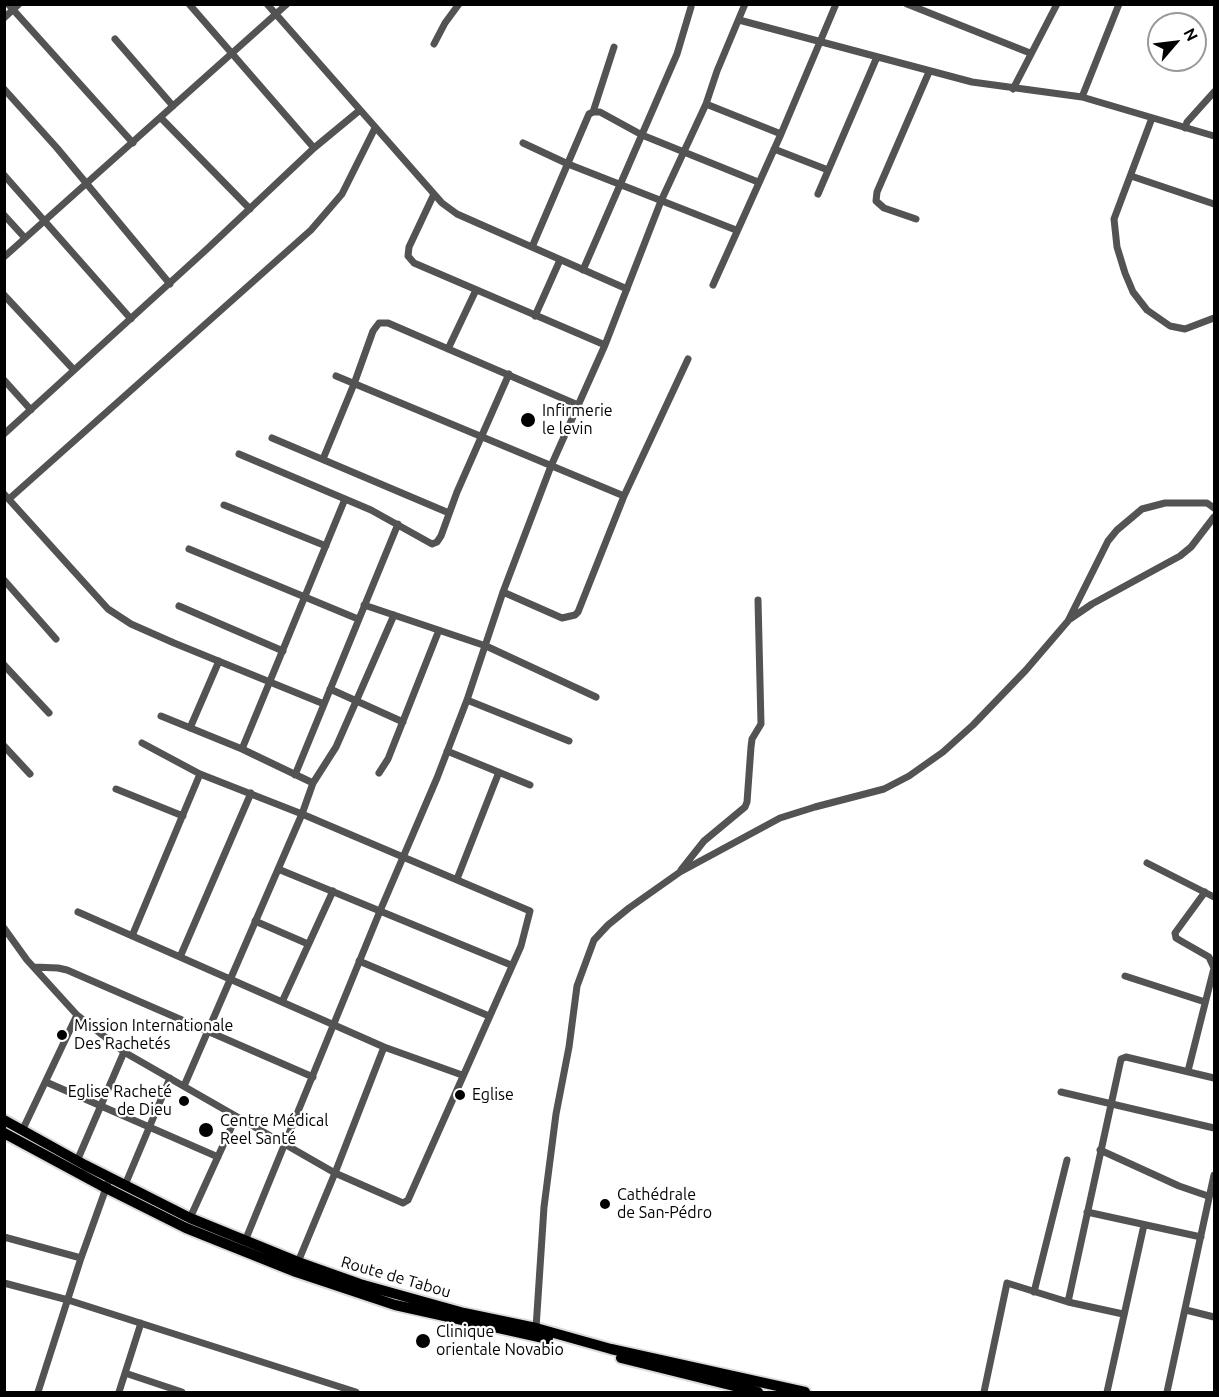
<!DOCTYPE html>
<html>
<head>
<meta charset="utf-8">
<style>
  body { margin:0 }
  #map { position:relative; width:1219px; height:1397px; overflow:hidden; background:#fff; font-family:Ubuntu,sans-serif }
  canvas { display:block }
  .frame { position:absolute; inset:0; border:6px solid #000; pointer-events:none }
  .north { position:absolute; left:1147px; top:12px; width:60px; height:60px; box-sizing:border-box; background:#fff; border:2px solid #999; border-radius:50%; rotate:62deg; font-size:16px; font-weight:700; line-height:24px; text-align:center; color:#000 }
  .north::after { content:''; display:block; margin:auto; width:21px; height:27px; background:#000; clip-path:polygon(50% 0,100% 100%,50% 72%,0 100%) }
</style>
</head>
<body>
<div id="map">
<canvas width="1219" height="1397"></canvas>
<div class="frame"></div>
<div class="north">N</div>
</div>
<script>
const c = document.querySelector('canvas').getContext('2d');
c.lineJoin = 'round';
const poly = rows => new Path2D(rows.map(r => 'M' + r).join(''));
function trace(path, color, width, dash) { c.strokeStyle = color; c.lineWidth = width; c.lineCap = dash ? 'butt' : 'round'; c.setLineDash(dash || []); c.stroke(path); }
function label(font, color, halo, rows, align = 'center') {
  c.font = font + ' Ubuntu,sans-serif'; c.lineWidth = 4.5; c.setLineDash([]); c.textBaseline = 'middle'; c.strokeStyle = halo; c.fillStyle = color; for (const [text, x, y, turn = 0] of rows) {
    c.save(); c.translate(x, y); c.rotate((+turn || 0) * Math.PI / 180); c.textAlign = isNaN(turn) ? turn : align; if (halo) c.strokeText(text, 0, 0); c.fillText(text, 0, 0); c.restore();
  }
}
const primary = poly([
  [4,1120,85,1165,190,1218,298,1262,360,1284,464,1313,536,1328,611,1349,805,1392],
  [4,1133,106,1188,186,1228,296,1272,395,1305,548,1339],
  [621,1358,758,1392]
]);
trace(primary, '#dbdbdb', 14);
trace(poly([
  [8,4,133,143],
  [189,4,314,148],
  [267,4,442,203,457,214,627,289],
  [907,4,1030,53],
  [1119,4,1082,97,1214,136],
  [4,18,19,4],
  [739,20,972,82,1082,97],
  [115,39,173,106],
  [434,44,445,23,459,4],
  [4,89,57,148,170,284],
  [1013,89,1057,4],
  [706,104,717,71,745,4],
  [593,112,614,47],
  [161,118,250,209],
  [1152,118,1114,219,1117,247,1125,273,1133,292,1147,310,1170,326,1185,329,1214,318],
  [1185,128,1187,122,1214,92],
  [523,143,568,164,736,230],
  [774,149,828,170],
  [4,175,131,319],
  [1131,176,1214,204],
  [434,194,409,247,408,256,414,263,605,345],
  [818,194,877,57],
  [4,215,25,238],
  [916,219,884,208,876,201,877,192,929,72],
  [532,247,589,114,593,112,600,112,642,135,758,182],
  [4,257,287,4],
  [583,270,677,54,691,7],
  [713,285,781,134],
  [4,295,74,370],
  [535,316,560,260],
  [448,349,476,290],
  [336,376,624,496,688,359],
  [4,380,31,410],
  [4,434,207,249,314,148,360,110],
  [272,438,449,513],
  [239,454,371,510,432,544,437,542,441,536,457,492,509,374],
  [323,459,354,384,373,331,379,323,388,323,578,405],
  [4,494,108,609,131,624,174,643,324,704],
  [9,499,311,230,342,194,375,128],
  [224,505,326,546],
  [189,549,358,619],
  [4,580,56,639],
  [503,592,562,618,575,615,578,612,624,496],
  [364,605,486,646,596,697],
  [179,606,283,651],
  [1070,619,1092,604,1180,556,1191,547,1214,517],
  [4,665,49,713],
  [330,689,403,722],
  [467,700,569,741],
  [161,716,242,749,313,783],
  [190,728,219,661],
  [4,746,30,774],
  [242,749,345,499],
  [447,751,530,785],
  [379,773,388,759,439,630],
  [295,775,398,524],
  [116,789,183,816],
  [1147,863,1214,897],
  [278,869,511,965],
  [681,870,704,841,745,807,747,802,751,747,752,739,761,724,758,600],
  [457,879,499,772],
  [78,912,384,1047,462,1075],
  [255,921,308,944],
  [4,928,27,960,77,1015,124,1052,335,1173,403,1203,408,1200,521,946,530,911,302,814,200,774,142,743],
  [132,936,200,774],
  [180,957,251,793],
  [359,961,489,1016],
  [34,967,58,968,67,970,313,1077],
  [1125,976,1205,1002],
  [282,1002,333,891],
  [1188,1071,1214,968,1209,957,1181,941,1176,938,1175,933,1205,892],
  [46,1082,218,1157],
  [184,1086,302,814,313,783,336,747,394,615],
  [1061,1092,1214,1128],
  [22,1131,77,1015],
  [1100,1150,1179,1186,1208,1196],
  [77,1161,124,1052],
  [125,1185,170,1078],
  [1087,1212,1201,1237],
  [190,1218,236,1117],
  [4,1237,81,1258],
  [245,1241,380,911,437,778,467,700,503,592,551,466,605,345,661,201,706,104,781,134,836,4],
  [298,1262,335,1173,384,1047],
  [4,1283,68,1300,356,1392],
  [1034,1292,1067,1160],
  [1068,1302,1121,1059,1126,1057,1214,1078],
  [1186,1310,1214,1317],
  [536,1328,544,1207,556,1114,569,1047,577,986,594,940,608,925,629,908,680,872,780,818,815,807,884,789,909,776,943,752,973,725,1026,670,1068,621,1108,541,1117,530,1142,509,1165,503,1207,503,1214,508],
  [125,1373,182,1392],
  [38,1392,81,1258,110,1177],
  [119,1392,141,1323],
  [984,1392,1007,1283,1068,1302,1123,1314],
  [1107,1392,1144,1225],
  [1167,1392,1214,1175]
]), '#535353', 7);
trace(primary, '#000', 10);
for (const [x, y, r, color] of [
  [528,420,8,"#000"],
  [62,1035,6,"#000"],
  [460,1095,6,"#000"],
  [184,1101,6,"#000"],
  [206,1130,8,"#000"],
  [605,1204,6,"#000"],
  [423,1341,8,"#000"]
]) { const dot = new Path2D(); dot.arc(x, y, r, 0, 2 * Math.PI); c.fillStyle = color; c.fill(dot); trace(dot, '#fff', 2); }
label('16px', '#000', '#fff', [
  ["Infirmerie",542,411],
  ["le levin",542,429],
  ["Mission Internationale",74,1026],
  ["Des Rachetés",74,1044],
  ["Eglise Racheté",172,1092,"right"],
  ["de Dieu",172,1110,"right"],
  ["Eglise",472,1095],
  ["Centre Médical",220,1121],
  ["Reel Santé",220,1139],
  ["Cathédrale",617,1195],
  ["de San-Pédro",617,1213],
  ["Clinique",436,1332],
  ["orientale Novabio",436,1350]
], 'left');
label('16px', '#000', '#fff', [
  ["Route de Tabou",396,1277,16]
]);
</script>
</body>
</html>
